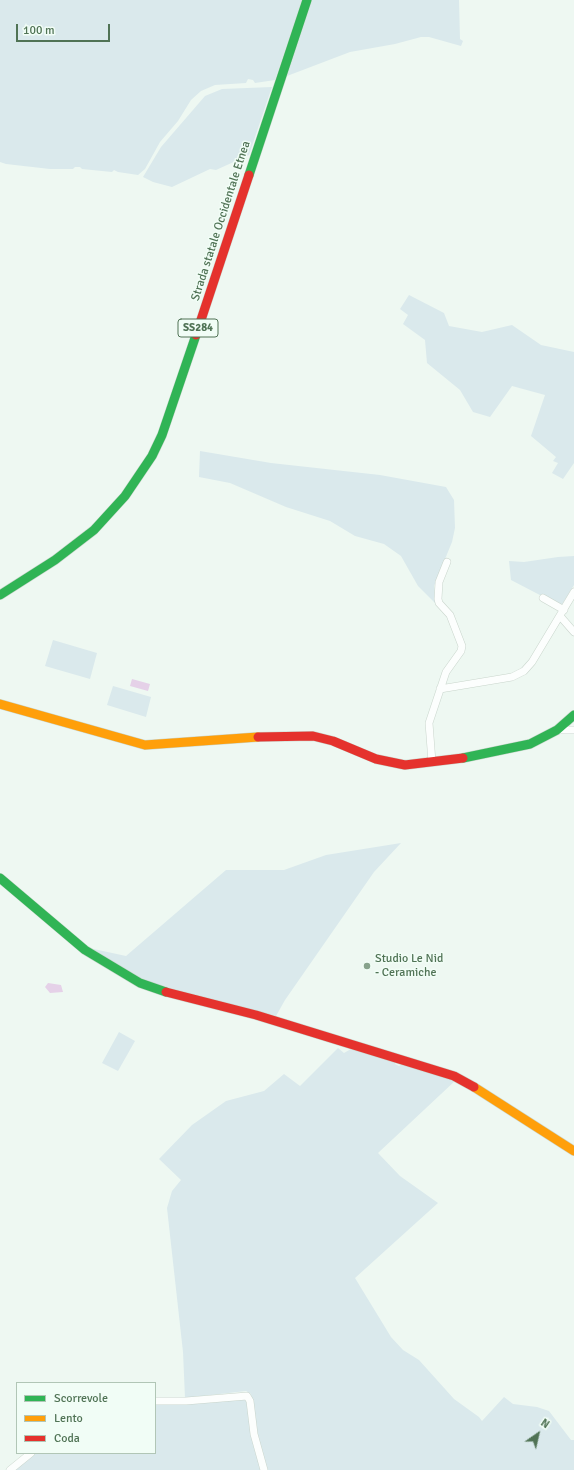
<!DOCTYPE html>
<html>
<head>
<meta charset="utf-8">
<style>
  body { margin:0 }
  #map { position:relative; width:574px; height:1470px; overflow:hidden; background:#eef8f2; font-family:Signika,sans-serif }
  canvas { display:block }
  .legend { position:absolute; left:16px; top:1382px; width:140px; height:72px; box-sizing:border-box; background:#f1fdf6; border:1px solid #b1c6b6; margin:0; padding:5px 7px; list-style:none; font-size:12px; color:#507355 }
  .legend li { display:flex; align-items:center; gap:8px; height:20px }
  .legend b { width:20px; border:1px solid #b1c6b6 }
  .north { position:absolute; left:518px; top:1414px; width:40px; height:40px; -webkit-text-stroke:3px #f1fdf6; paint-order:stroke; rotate:34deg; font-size:11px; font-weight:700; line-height:16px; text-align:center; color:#507355 }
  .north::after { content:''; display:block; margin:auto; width:14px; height:18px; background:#507355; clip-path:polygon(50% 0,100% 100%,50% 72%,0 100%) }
  .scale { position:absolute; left:16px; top:24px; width:94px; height:18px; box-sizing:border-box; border:2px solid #507355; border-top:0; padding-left:5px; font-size:12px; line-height:14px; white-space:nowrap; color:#507355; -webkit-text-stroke:3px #f1fdf6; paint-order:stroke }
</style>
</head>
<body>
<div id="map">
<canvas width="574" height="1470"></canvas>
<ul class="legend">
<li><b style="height:5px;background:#30b455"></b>Scorrevole</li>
<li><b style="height:5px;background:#ff9f0a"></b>Lento</li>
<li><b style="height:5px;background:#e5322d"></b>Coda</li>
</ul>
<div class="north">N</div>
<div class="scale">100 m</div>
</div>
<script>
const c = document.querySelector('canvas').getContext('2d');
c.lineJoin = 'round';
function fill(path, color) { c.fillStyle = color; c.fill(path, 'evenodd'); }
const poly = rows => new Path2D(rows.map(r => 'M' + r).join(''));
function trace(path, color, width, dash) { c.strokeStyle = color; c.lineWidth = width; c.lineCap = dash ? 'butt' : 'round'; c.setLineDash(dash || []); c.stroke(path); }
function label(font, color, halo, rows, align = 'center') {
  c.font = font + ' Signika,sans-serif'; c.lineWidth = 3; c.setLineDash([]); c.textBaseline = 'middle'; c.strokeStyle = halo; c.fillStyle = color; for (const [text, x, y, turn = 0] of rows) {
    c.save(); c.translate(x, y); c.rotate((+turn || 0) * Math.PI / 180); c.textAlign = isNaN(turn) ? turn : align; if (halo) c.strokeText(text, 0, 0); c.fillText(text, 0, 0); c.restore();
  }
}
fill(poly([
  [0,0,302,0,275,80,255,83,253,80,248,79,246,83,215,85,201,91,191,100,178,121,160,142,145,169,138,175,118,172,114,170,112,172,82,169,80,167,75,167,73,169,50,169,6,164,0,162],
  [312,0,459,0,460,39,463,41,461,46,429,37,421,37,395,44,350,52,287,76],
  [272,87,249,155,216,170,210,169,172,187,153,182,143,177,161,147,205,96,222,89],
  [409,295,444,313,449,326,482,332,512,325,541,345,574,352,574,463,563,479,552,473,558,463,553,461,556,457,531,436,545,395,512,386,490,417,473,412,460,390,427,363,425,340,403,324,408,315,400,309],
  [200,451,271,463,380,475,446,487,454,500,455,528,452,542,434,586,436,604,418,586,401,556,384,544,355,536,330,521,286,507,230,483,199,477],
  [574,556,574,585,561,606,511,580,509,561,524,562,558,557],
  [53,640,97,653,90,679,45,666],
  [113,686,151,697,146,717,107,705],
  [401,843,374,872,285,1000,276,1016,147,982,89,948,126,956,226,870,284,870,326,855],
  [119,1032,135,1041,118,1071,102,1063],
  [338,1048,344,1053,351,1049,395,1061,395,1064,399,1066,402,1064,456,1080,378,1153,400,1176,438,1203,355,1278,391,1337,403,1350,419,1360,454,1399,479,1417,482,1421,504,1397,513,1404,537,1407,549,1411,571,1440,574,1440,574,1470,266,1470,256,1434,251,1394,246,1391,185,1398,183,1352,167,1208,172,1191,181,1180,159,1159,192,1125,226,1101,264,1091,284,1074,300,1086],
  [247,1399,261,1470,13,1470,34,1453,155,1453,155,1402]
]), '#dae9ec');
fill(poly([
  [132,679,150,684,148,691,130,686],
  [48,983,61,985,63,992,50,993,45,987]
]), '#e5d1e8');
const street = poly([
  [543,598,564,610],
  [560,616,574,632],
  [440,689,512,677,524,671,532,662,574,592],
  [557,730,574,730],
  [432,762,429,723,446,672,461,651,462,646,450,615,439,603,438,599,439,582,447,562],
  [155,1401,186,1401,247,1396,250,1401,254,1434,264,1470],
  [10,1470,31,1453]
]);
const fast = poly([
  [249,175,307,0],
  [0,595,55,560,94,530,125,496,152,456,162,435,196,335],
  [463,758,530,744,557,730,574,715],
  [0,878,85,950,140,983,166,992]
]);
const slow = poly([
  [0,704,145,745,258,737],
  [474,1087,574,1151]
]);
const jam = poly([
  [196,335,249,175],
  [258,737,313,736,333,741,376,759,405,765,463,758],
  [166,992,256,1015,454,1076,474,1087]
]);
trace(street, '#c9d5cc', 8);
trace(fast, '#c9d5cc', 10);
trace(slow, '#c9d5cc', 10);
trace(jam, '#c9d5cc', 10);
trace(street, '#fcfefd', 7);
trace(fast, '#30b455', 9);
trace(slow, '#ff9f0a', 9);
trace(jam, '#e5322d', 9);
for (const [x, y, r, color] of [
  [367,966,4,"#87a28c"]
]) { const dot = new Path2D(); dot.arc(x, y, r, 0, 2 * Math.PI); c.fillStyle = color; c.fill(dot); trace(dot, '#f1fdf6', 1.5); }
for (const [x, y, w] of [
  [198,328,40]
]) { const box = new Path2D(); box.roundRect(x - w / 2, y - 9, w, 18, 3); c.fillStyle = '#f1fdf6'; c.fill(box); trace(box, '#507355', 1); }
label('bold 11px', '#507355', null, [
  ["SS284",198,328]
]);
label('12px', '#507355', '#f1fdf6', [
  ["Strada statale Occidentale Etnea",221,221,-72]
]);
label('12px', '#507355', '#f1fdf6', [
  ["Studio Le Nid",375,959],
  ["- Ceramiche",375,973]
], 'left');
</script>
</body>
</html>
